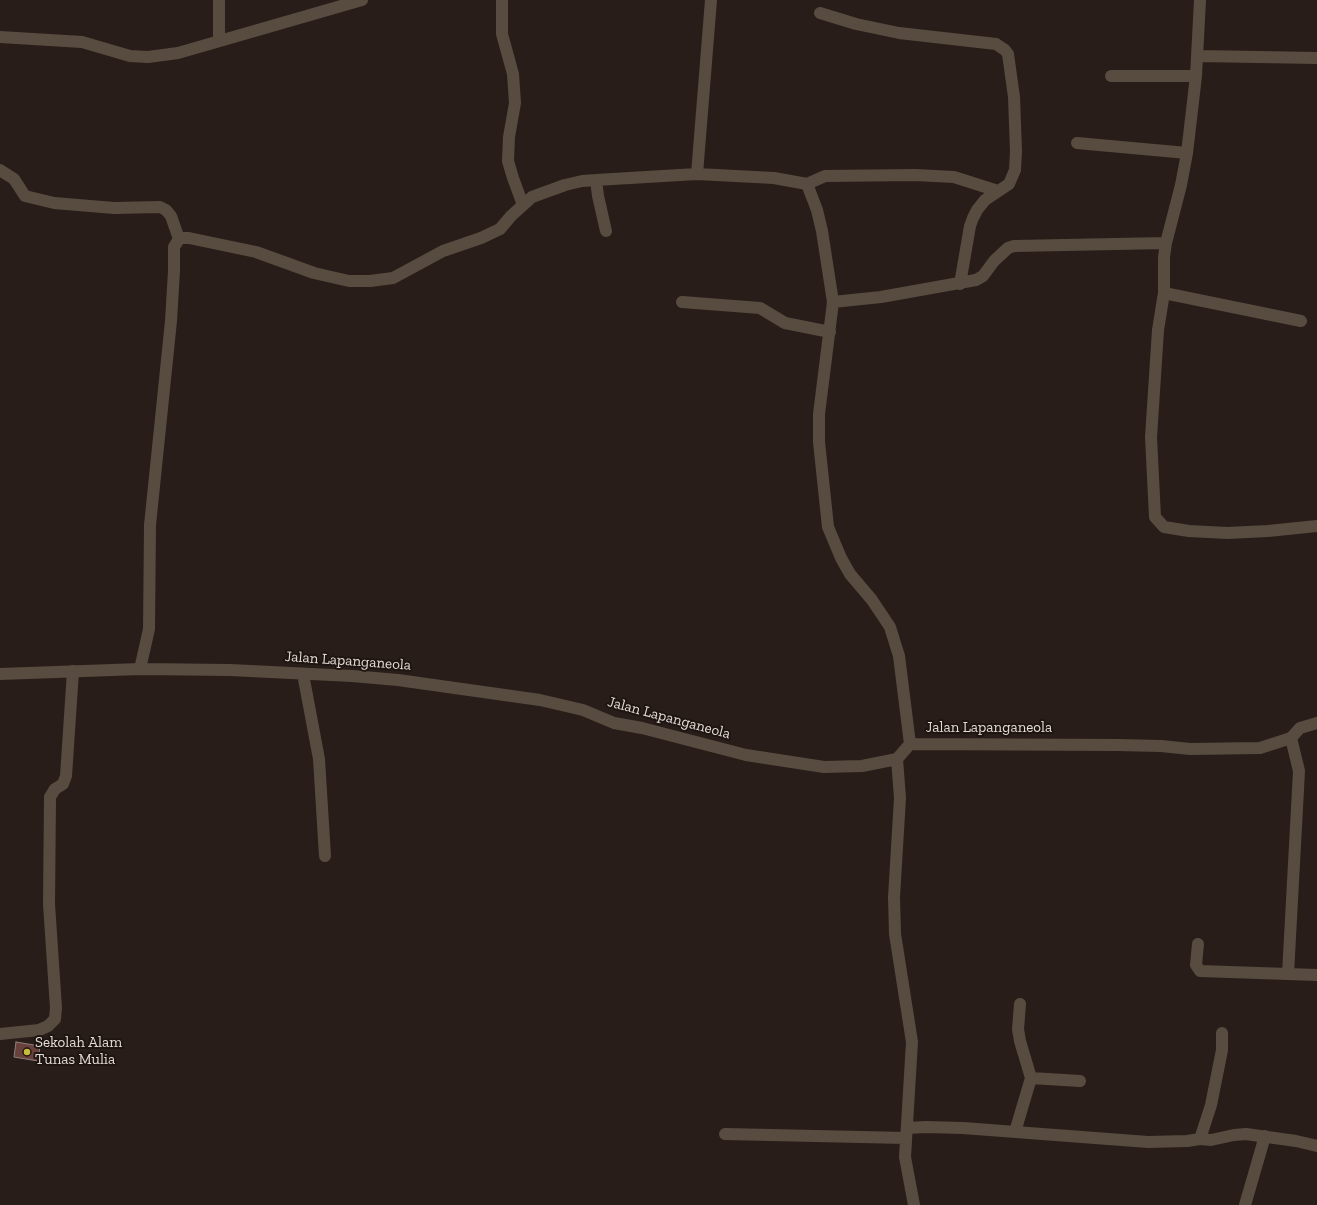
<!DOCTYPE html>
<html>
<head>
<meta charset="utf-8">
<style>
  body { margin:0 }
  canvas { display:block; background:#281d19 }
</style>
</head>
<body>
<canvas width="1317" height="1205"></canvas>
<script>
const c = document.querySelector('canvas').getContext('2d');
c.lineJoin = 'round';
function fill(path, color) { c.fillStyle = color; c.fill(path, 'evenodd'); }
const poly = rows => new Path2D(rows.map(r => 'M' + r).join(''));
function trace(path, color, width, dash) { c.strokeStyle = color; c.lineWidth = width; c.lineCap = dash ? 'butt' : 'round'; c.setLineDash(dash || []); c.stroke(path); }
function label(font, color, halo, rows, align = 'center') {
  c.font = font + ' "Zilla Slab",serif'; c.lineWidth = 4; c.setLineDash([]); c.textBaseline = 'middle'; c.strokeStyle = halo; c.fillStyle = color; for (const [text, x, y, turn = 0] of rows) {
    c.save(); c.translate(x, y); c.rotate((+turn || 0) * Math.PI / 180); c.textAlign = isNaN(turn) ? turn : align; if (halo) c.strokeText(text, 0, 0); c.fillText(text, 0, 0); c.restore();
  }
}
const building = poly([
  [16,1042,40,1046,38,1061,14,1057,16,1042]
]);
fill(building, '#69413c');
trace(building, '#8d7e7b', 1);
trace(poly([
  [219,0,219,41],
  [502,0,502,34,513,74,515,103,509,137,508,161,513,178,523,205],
  [1200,0,1196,76,1187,153,1181,185,1166,243,1164,257,1164,293,1158,330,1151,437,1155,517,1164,527,1189,531,1227,533,1268,531,1317,526],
  [820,13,856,24,899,33,996,44,1005,50,1008,54,1014,97,1016,151,1015,170,1009,184,985,200,977,210,973,218,970,226,960,284],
  [0,37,82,42,130,56,148,57,178,53,362,0],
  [1198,56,1317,58],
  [1111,76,1196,76],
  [1077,143,1187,153],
  [0,170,14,179,25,196,54,203,114,208,160,207,166,210,171,216,179,239],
  [697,174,711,0],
  [596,180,598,196,606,231],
  [807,184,825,176,915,175,954,177,998,191],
  [1164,293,1301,321],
  [682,302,760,308,785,323,830,332],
  [833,302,881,297,976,280,983,276,994,261,1008,248,1014,246,1166,243],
  [140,669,149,629,150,525,171,321,174,271,174,247,179,239,183,238,189,238,256,252,314,273,349,281,370,281,393,278,443,251,481,238,500,229,511,216,532,197,565,185,582,181,596,180,697,174,774,178,807,184,817,210,822,231,833,302,819,414,819,442,828,527,841,558,850,574,872,600,890,627,899,656,910,744],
  [0,674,140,669,230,670,352,676,398,680,540,700,583,710,614,723,642,728,746,755,824,767,862,766,897,759,910,744,1118,745,1161,746,1190,749,1260,748,1291,738,1300,728,1317,723],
  [303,674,319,759,325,856],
  [1291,738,1299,771,1288,974,1317,975],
  [897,759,900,798,894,897,895,934,912,1042,905,1157,914,1205],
  [1198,944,1196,965,1200,971,1288,974],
  [0,1034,39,1030,48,1026,55,1019,56,1008,49,904,50,797,55,789,63,784,66,776,73,671],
  [1031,1078,1080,1081],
  [907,1128,926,1127,963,1128,1148,1142,1187,1141,1200,1139,1211,1140,1234,1135,1246,1134,1296,1141,1317,1146],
  [1015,1132,1031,1078,1020,1041,1018,1029,1020,1004],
  [725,1134,906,1138],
  [1200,1139,1211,1105,1222,1050,1222,1033],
  [1245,1205,1265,1136]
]), '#574c3f', 12);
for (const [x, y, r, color] of [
  [27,1052,4,"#c8bb3b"]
]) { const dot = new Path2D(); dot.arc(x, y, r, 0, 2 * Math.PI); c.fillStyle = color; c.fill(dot); trace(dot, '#1e1410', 1.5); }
label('15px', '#e3dbd8', '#1e1410', [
  ["Jalan Lapanganeola",348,661,4],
  ["Jalan Lapanganeola",669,718,15],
  ["Jalan Lapanganeola",989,728]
]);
label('15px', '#e3dbd8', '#1e1410', [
  ["Sekolah Alam",35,1043],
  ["Tunas Mulia",35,1060]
], 'left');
</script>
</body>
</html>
